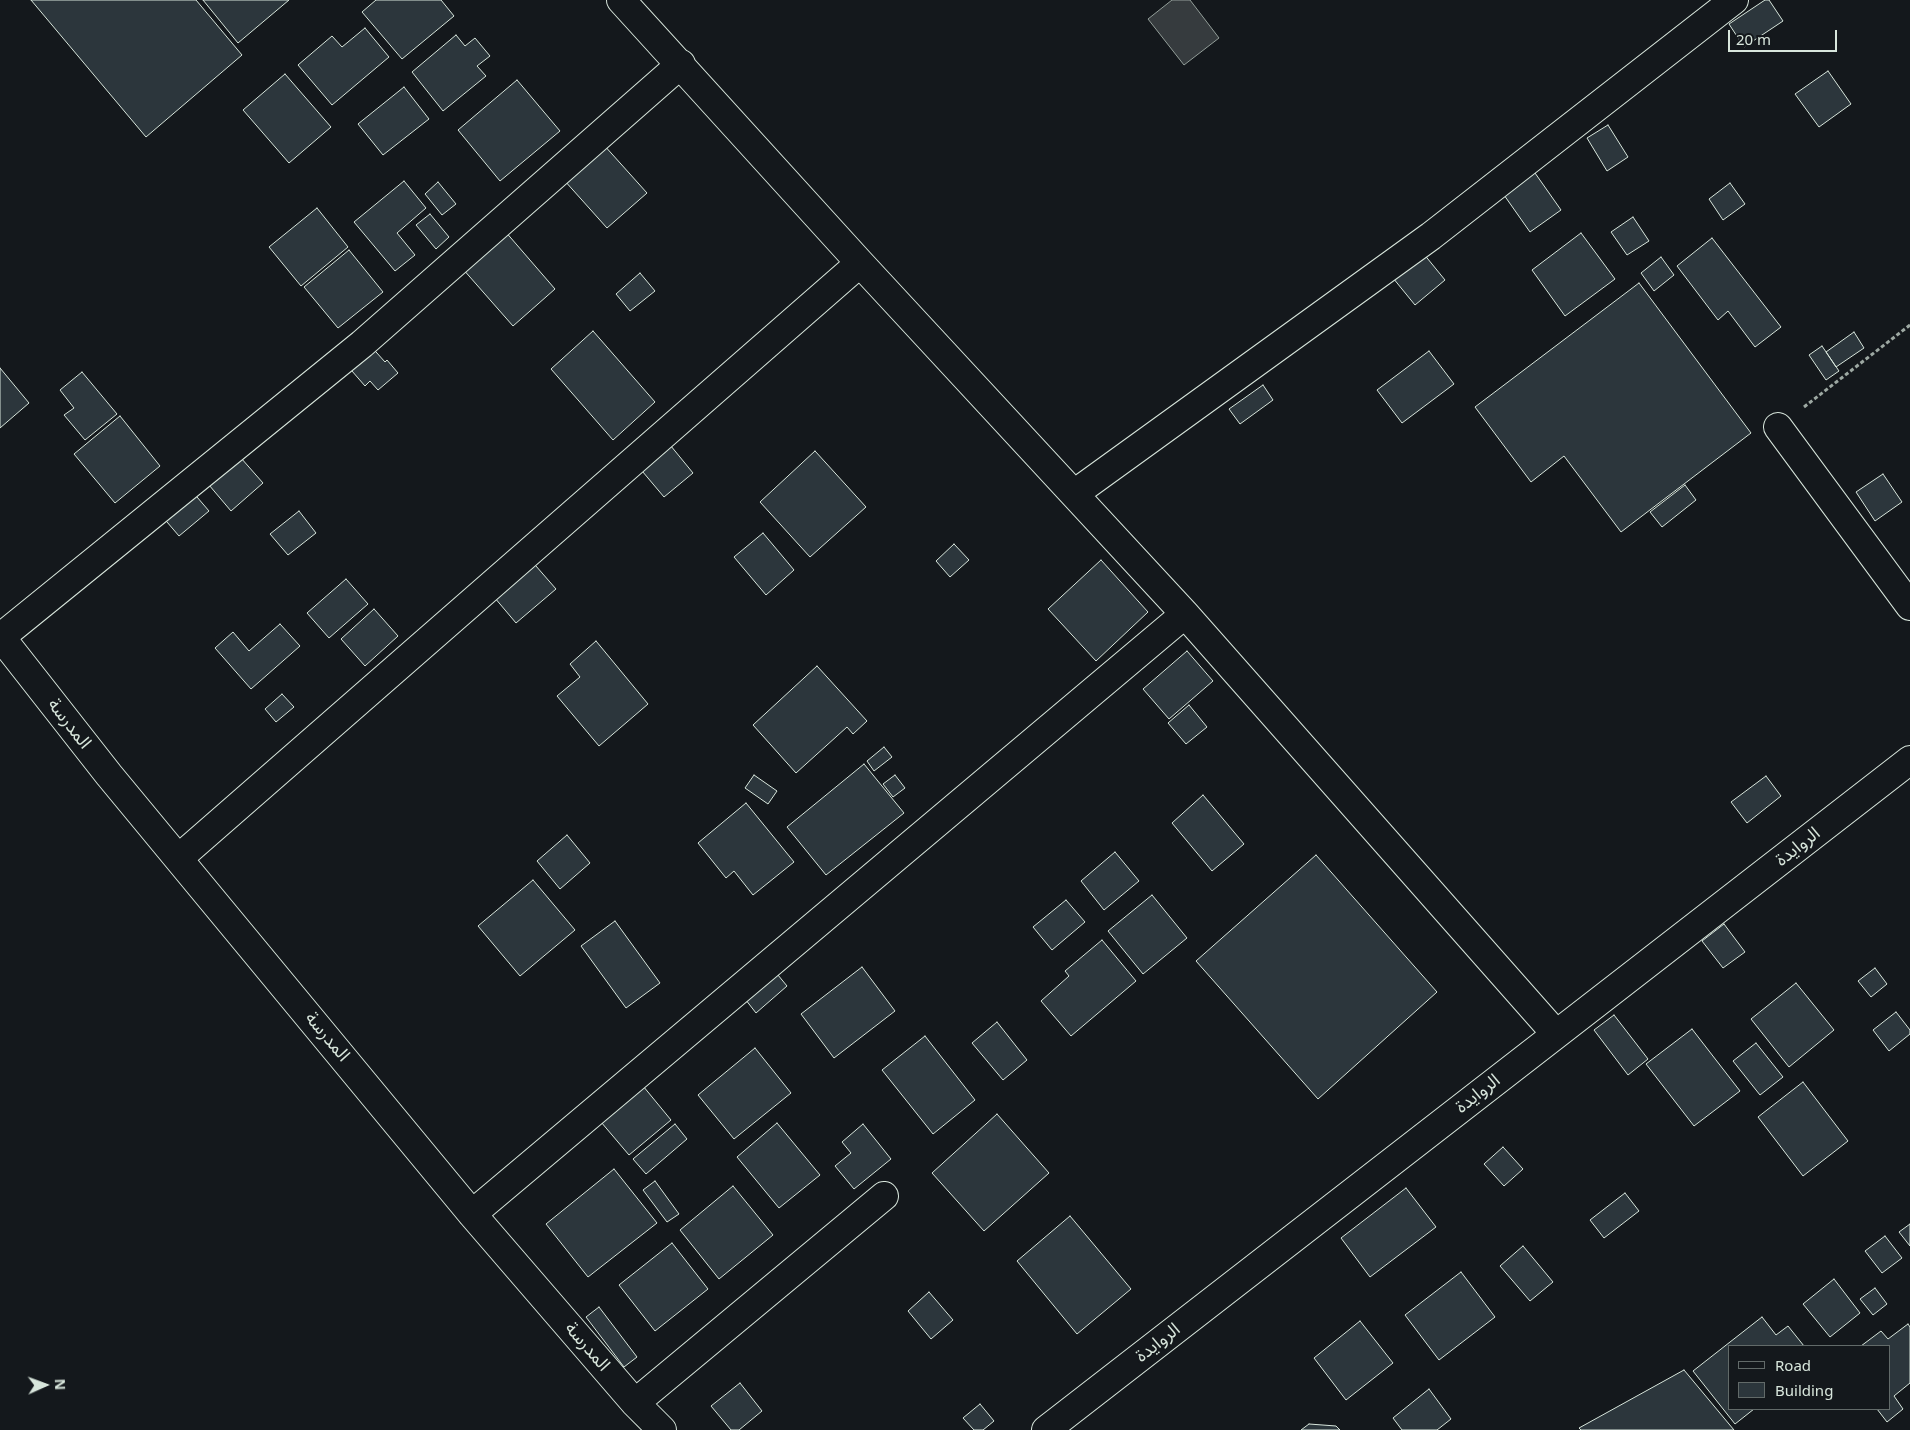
<!DOCTYPE html>
<html>
<head>
<meta charset="utf-8">
<style>
  body { margin:0 }
  #map { position:relative; width:1910px; height:1430px; overflow:hidden; background:#14181c; font-family:"Noto Sans",sans-serif }
  canvas { display:block }
  .legend { position:absolute; left:1728px; top:1345px; width:162px; height:65px; box-sizing:border-box; background:#14181c; border:1px solid #626a69; margin:0; padding:6px 9px; list-style:none; font-size:15px; color:#d8e6dc }
  .legend li { display:flex; align-items:center; gap:10px; height:25px }
  .legend b { width:25px; border:1px solid #626a69 }
  .north { position:absolute; left:20px; top:1360px; width:50px; height:50px; -webkit-text-stroke:4px #14181c; paint-order:stroke; rotate:88deg; font-size:14px; font-weight:700; line-height:20px; text-align:center; color:#d8e6dc }
  .north::after { content:''; display:block; margin:auto; width:18px; height:22px; background:#d8e6dc; clip-path:polygon(50% 0,100% 100%,50% 72%,0 100%) }
  .scale { position:absolute; left:1728px; top:30px; width:109px; height:22px; box-sizing:border-box; border:2px solid #d8e6dc; border-top:0; padding-left:6px; font-size:15px; line-height:18px; white-space:nowrap; color:#d8e6dc; -webkit-text-stroke:4px #14181c; paint-order:stroke }
</style>
</head>
<body>
<div id="map">
<canvas width="1910" height="1430"></canvas>
<ul class="legend">
<li><b style="height:6px;background:#14181c"></b>Road</li>
<li><b style="height:14px;background:#2c363c"></b>Building</li>
</ul>
<div class="north">N</div>
<div class="scale">20 m</div>
</div>
<script>
const c = document.querySelector('canvas').getContext('2d');
c.lineJoin = 'round';
function fill(path, color) { c.fillStyle = color; c.fill(path, 'evenodd'); }
const poly = rows => new Path2D(rows.map(r => 'M' + r).join(''));
function trace(path, color, width, dash) { c.strokeStyle = color; c.lineWidth = width; c.lineCap = dash ? 'butt' : 'round'; c.setLineDash(dash || []); c.stroke(path); }
function label(font, color, halo, rows, align = 'center') {
  c.font = font + ' "Noto Sans","Noto Sans Arabic",sans-serif'; c.lineWidth = 4; c.setLineDash([]); c.textBaseline = 'middle'; c.strokeStyle = halo; c.fillStyle = color; for (const [text, x, y, turn = 0] of rows) {
    c.save(); c.translate(x, y); c.rotate((+turn || 0) * Math.PI / 180); c.textAlign = isNaN(turn) ? turn : align; if (halo) c.strokeText(text, 0, 0); c.fillText(text, 0, 0); c.restore();
  }
}
const water = poly([
  [1172,0,1190,0,1219,38,1184,65,1148,19,1172,0]
]);
fill(water, '#363b3e');
trace(water, '#939e99', 1);
const building = poly([
  [31,0,196,0,242,55,146,137,31,0],
  [203,0,289,0,238,43,203,0],
  [376,0,441,0,454,16,402,59,362,12,376,0],
  [1765,0,1769,0,1783,21,1744,47,1729,24,1765,0],
  [365,28,389,57,332,105,298,65,332,36,342,47,365,28],
  [456,35,465,46,475,38,490,56,477,66,486,76,443,111,412,72,456,35],
  [1828,71,1851,104,1819,127,1795,94,1828,71],
  [285,74,331,127,289,163,243,110,285,74],
  [517,80,560,131,500,181,458,130,517,80],
  [404,87,429,119,383,155,358,124,404,87],
  [1608,125,1628,157,1607,171,1587,138,1608,125],
  [603,144,647,193,607,228,564,180,603,144],
  [1535,173,1561,210,1530,232,1504,195,1535,173],
  [404,181,426,208,397,233,415,255,395,271,354,222,404,181],
  [438,182,456,204,442,215,425,194,438,182],
  [1730,183,1745,204,1723,220,1709,199,1730,183],
  [317,208,348,247,301,286,269,247,317,208],
  [430,214,449,237,436,249,416,225,430,214],
  [1633,217,1649,241,1627,255,1611,232,1633,217],
  [504,230,555,289,513,326,462,268,504,230],
  [1581,233,1615,279,1565,316,1532,270,1581,233],
  [1712,238,1781,327,1755,347,1728,311,1718,320,1677,266,1712,238],
  [349,250,383,292,338,328,304,287,349,250],
  [1423,253,1445,280,1415,305,1393,278,1423,253],
  [1661,257,1674,275,1654,291,1641,273,1661,257],
  [640,273,655,291,630,311,616,294,640,273],
  [1639,283,1751,433,1621,532,1564,456,1531,482,1475,407,1639,283],
  [593,331,655,402,613,440,551,369,593,331],
  [1854,332,1864,348,1836,367,1826,352,1854,332],
  [368,343,385,362,387,360,398,373,378,390,370,381,365,386,345,363,368,343],
  [1822,346,1839,371,1826,380,1809,355,1822,346],
  [1429,351,1454,384,1402,423,1377,390,1429,351],
  [0,368,29,403,0,428,0,368],
  [82,372,117,414,85,440,64,415,74,408,60,390,82,372],
  [1263,385,1273,400,1240,424,1229,409,1263,385],
  [120,416,160,466,115,503,74,454,120,416],
  [666,440,693,473,664,497,637,465,666,440],
  [815,451,866,507,810,557,760,502,815,451],
  [241,458,263,483,231,511,209,485,241,458],
  [1883,474,1902,502,1875,521,1856,492,1883,474],
  [1685,485,1696,500,1662,527,1650,512,1685,485],
  [191,490,209,511,179,536,161,515,191,490],
  [299,511,316,533,288,555,270,534,299,511],
  [763,533,794,570,766,595,734,557,763,533],
  [954,544,969,560,950,577,936,561,954,544],
  [529,558,556,589,516,623,489,591,529,558],
  [1101,560,1148,612,1096,661,1048,609,1101,560],
  [346,579,368,604,329,638,307,613,346,579],
  [374,609,398,636,365,666,341,639,374,609],
  [280,624,300,646,251,689,215,648,233,632,249,651,280,624],
  [596,641,648,704,599,746,557,696,580,677,570,664,596,641],
  [1187,651,1213,681,1169,719,1143,689,1187,651],
  [817,666,867,721,853,734,847,727,796,773,753,725,817,666],
  [282,694,294,707,276,722,265,709,282,694],
  [1189,705,1207,727,1186,744,1168,723,1189,705],
  [884,747,892,757,874,771,867,761,884,747],
  [864,764,904,813,826,875,787,827,864,764],
  [754,775,777,791,768,804,745,788,754,775],
  [895,775,905,788,893,797,883,784,895,775],
  [1766,776,1781,796,1747,823,1731,802,1766,776],
  [1203,795,1244,844,1212,871,1172,823,1203,795],
  [746,803,794,862,753,895,734,871,726,878,698,843,746,803],
  [567,835,590,863,560,889,537,861,567,835],
  [1115,852,1139,881,1104,910,1081,881,1115,852],
  [1316,855,1437,992,1318,1099,1196,961,1316,855],
  [533,880,575,930,520,976,478,926,533,880],
  [1152,895,1187,938,1143,974,1108,931,1152,895],
  [1066,900,1085,922,1052,950,1033,927,1066,900],
  [615,921,660,983,626,1008,581,946,615,921],
  [1724,924,1745,952,1723,968,1702,941,1724,924],
  [1102,940,1136,981,1071,1036,1041,1001,1069,976,1065,971,1102,940],
  [862,967,895,1011,834,1058,801,1014,862,967],
  [1875,968,1887,984,1871,997,1858,981,1875,968],
  [773,969,787,986,756,1013,742,995,773,969],
  [1796,983,1834,1030,1789,1067,1751,1019,1796,983],
  [1896,1012,1910,1030,1910,1034,1889,1051,1873,1030,1896,1012],
  [1614,1015,1648,1059,1628,1075,1594,1030,1614,1015],
  [997,1022,1027,1060,1003,1080,972,1043,997,1022],
  [1692,1029,1740,1091,1694,1126,1646,1064,1692,1029],
  [925,1036,975,1100,933,1134,882,1070,925,1036],
  [1756,1043,1783,1077,1760,1095,1733,1061,1756,1043],
  [755,1048,791,1093,734,1139,698,1095,755,1048],
  [1803,1082,1848,1141,1803,1176,1758,1117,1803,1082],
  [643,1086,671,1120,629,1155,601,1122,643,1086],
  [997,1114,1049,1173,984,1231,932,1173,997,1114],
  [777,1123,820,1175,779,1208,737,1157,777,1123],
  [675,1124,687,1139,646,1174,633,1159,675,1124],
  [863,1124,891,1159,854,1189,835,1166,851,1153,842,1142,863,1124],
  [1503,1147,1523,1169,1504,1186,1484,1164,1503,1147],
  [614,1169,657,1223,588,1277,546,1224,614,1169],
  [655,1181,679,1214,667,1222,643,1190,655,1181],
  [733,1186,773,1235,719,1279,680,1230,733,1186],
  [1406,1188,1436,1227,1370,1277,1341,1238,1406,1188],
  [1625,1193,1639,1211,1604,1238,1590,1220,1625,1193],
  [1070,1216,1131,1289,1077,1334,1017,1261,1070,1216],
  [1910,1224,1910,1246,1899,1232,1910,1224],
  [1885,1236,1902,1258,1882,1273,1865,1251,1885,1236],
  [672,1243,708,1289,655,1331,619,1285,672,1243],
  [1523,1246,1553,1282,1530,1301,1500,1266,1523,1246],
  [1461,1272,1495,1317,1439,1360,1405,1315,1461,1272],
  [1834,1279,1860,1313,1830,1337,1803,1304,1834,1279],
  [1875,1288,1887,1304,1873,1315,1860,1299,1875,1288],
  [929,1292,953,1320,931,1339,908,1311,929,1292],
  [599,1307,637,1357,624,1367,586,1317,599,1307],
  [1762,1317,1776,1335,1788,1326,1804,1346,1729,1346,1729,1409,1754,1409,1735,1424,1693,1371,1762,1317],
  [1360,1321,1393,1363,1346,1400,1314,1358,1360,1321],
  [1908,1324,1910,1327,1910,1383,1894,1396,1903,1409,1887,1422,1877,1409,1889,1409,1889,1346,1861,1346,1881,1331,1888,1339,1908,1324],
  [1684,1370,1734,1430,1581,1430,1579,1428,1684,1370],
  [740,1383,762,1411,739,1430,731,1430,711,1406,740,1383],
  [1429,1389,1451,1419,1437,1430,1402,1430,1393,1418,1429,1389],
  [980,1404,994,1421,983,1430,974,1430,963,1418,980,1404],
  [1309,1424,1336,1426,1340,1430,1301,1430,1309,1424]
]);
fill(building, '#2c363c');
trace(building, '#d8e6dc', 1);
const minor = poly([
  [621,0,860,263,1185,614,1556,1034],
  [1778,427,1910,606],
  [1074,494,1431,236,1734,0],
  [0,636,109,775,472,1214,635,1403,662,1430],
  [1,637,362,344,681,64],
  [179,858,860,263],
  [472,1214,1185,614],
  [635,1403,884,1196],
  [1046,1430,1910,760]
]);
trace(minor, '#d8e6dc', 30);
trace(poly([
  [1804,407,1910,325]
]), '#9da8a2', 3, [4, 2.5]);
trace(minor, '#14181c', 28);
label('18px', '#d8e6dc', '#14181c', [
  ["المدرسة",69,724,52],
  ["الروايدة",1798,847,-38],
  ["المدرسة",327,1037,50],
  ["الروايدة",1478,1094,-38],
  ["الروايدة",1158,1343,-38],
  ["المدرسة",587,1347,49]
]);
</script>
</body>
</html>
